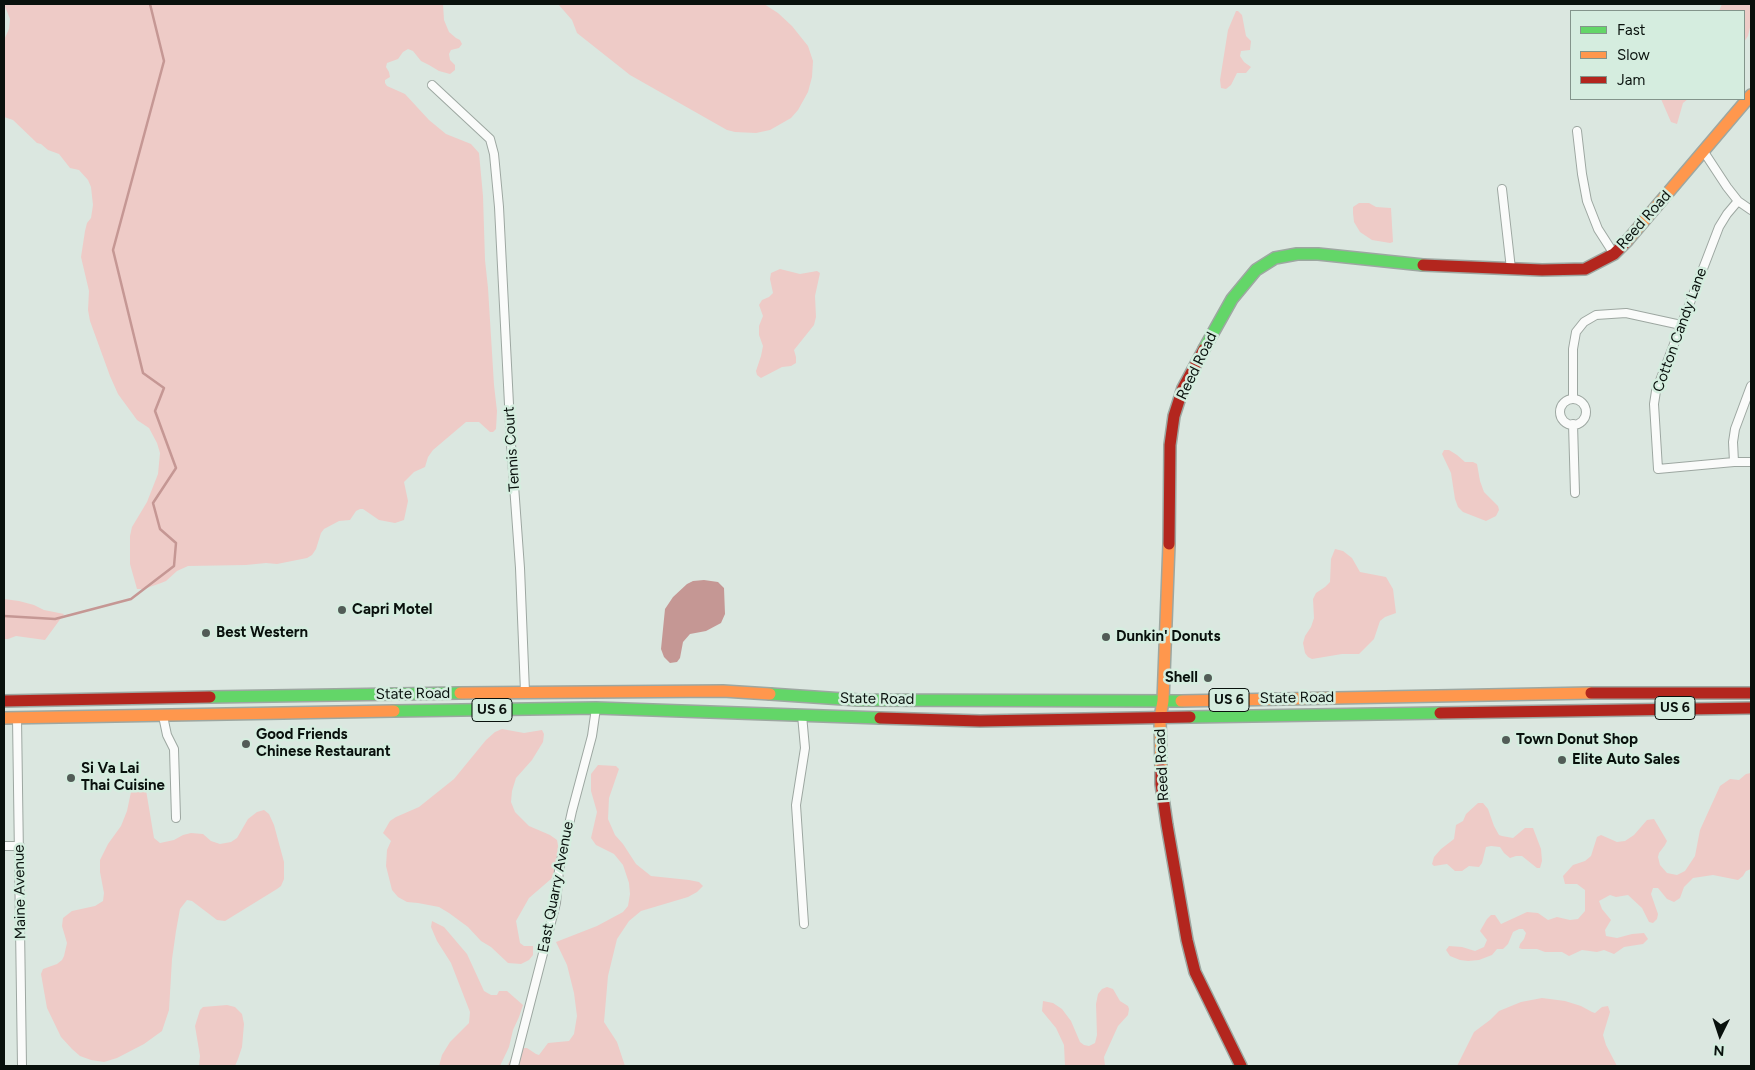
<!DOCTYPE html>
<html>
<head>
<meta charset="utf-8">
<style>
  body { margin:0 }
  #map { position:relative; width:1755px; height:1070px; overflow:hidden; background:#dbe7e0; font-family:Figtree,sans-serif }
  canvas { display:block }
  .frame { position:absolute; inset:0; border:5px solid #09110d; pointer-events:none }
  .legend { position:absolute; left:1570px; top:10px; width:175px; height:90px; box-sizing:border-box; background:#d5eddf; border:1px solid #83958b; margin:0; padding:6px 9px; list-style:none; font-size:15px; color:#09110d }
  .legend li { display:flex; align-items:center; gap:10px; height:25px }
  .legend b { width:25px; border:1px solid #83958b }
  .north { position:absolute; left:1695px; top:1010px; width:50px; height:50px; -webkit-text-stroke:4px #d5eddf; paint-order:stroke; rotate:184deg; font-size:14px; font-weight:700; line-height:20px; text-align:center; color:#09110d }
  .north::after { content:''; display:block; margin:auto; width:18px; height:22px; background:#09110d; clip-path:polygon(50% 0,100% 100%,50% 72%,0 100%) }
</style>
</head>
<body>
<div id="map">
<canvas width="1755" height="1070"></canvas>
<div class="frame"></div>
<ul class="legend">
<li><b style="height:6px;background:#63d668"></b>Fast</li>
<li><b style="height:6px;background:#ff974d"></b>Slow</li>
<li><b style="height:6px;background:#b3261e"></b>Jam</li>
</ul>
<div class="north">N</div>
</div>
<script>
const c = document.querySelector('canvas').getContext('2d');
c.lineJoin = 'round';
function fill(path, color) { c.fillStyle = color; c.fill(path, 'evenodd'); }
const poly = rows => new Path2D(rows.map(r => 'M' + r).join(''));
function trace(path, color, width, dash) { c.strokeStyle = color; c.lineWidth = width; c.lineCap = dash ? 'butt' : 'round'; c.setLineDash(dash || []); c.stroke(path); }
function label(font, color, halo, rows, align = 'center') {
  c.font = font + ' Figtree,sans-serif'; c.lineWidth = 5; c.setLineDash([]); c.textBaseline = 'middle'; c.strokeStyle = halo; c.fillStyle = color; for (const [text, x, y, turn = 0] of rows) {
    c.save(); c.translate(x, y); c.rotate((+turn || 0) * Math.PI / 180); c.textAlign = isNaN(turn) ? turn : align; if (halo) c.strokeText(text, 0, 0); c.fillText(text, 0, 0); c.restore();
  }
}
fill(poly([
  [4,4,443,4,444,20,449,32,456,38,460,40,462,44,459,48,451,50,449,54,450,60,455,65,455,70,450,74,439,71,429,65,421,61,413,51,408,49,403,52,398,59,387,63,386,67,389,72,390,77,385,80,385,83,387,86,405,94,429,120,446,134,471,144,479,153,483,196,485,260,488,288,494,385,497,411,496,429,493,432,490,432,479,422,466,422,433,450,428,457,425,467,414,472,404,482,408,501,404,520,395,523,379,520,363,509,360,509,356,511,350,520,339,521,324,529,321,533,316,549,312,555,307,558,277,564,266,563,246,565,188,566,177,571,166,581,161,583,144,589,137,589,130,564,130,536,132,527,147,502,158,474,160,453,157,443,149,428,137,420,118,394,110,376,90,321,88,310,89,291,81,257,85,231,87,223,91,218,93,205,91,187,88,180,79,170,70,168,59,154,48,150,41,144,37,143,13,120,4,117,4,40,9,29,10,19],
  [558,4,764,4,778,13,792,26,808,46,813,61,812,77,808,92,798,110,791,118,770,130,756,133,735,132,727,130,630,75,577,33,572,20],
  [1722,4,1751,4,1751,23,1748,36,1744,42,1744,11,1719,11],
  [1236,11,1238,11,1242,15,1246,36,1251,41,1250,50,1241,51,1240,56,1244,62,1251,67,1246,73,1237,73,1231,85,1226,89,1221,88,1220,80,1228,30],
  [1661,99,1688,99,1683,103,1677,124,1671,122],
  [1359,203,1369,203,1376,207,1391,208,1393,242,1390,243,1372,240,1360,232,1354,222,1353,213,1353,207],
  [780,269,800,274,817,271,820,273,815,296,816,317,814,325,794,350,796,357,796,363,791,366,782,367,761,378,757,375,756,371,761,356,763,346,759,335,759,326,763,316,759,305,762,300,769,297,773,293,770,279,771,273],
  [1444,450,1449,450,1457,455,1465,462,1473,462,1477,464,1480,481,1484,492,1498,506,1499,510,1496,516,1486,521,1463,512,1458,507,1455,499,1451,473,1442,454],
  [1335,549,1343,551,1352,558,1360,572,1386,577,1393,589,1396,613,1385,617,1380,621,1374,639,1359,654,1342,654,1312,659,1308,657,1305,653,1303,643,1305,636,1311,627,1314,618,1313,599,1316,593,1325,587,1330,582,1331,559],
  [4,599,19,601,34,605,44,610,64,614,45,640,16,636,8,639,4,639],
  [502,729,524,733,542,730,544,734,543,742,532,760,516,778,512,791,511,802,515,812,529,826,550,835,557,840,559,851,557,868,551,879,529,898,516,921,520,943,524,946,533,946,533,955,529,960,521,964,508,963,491,947,481,941,468,927,449,913,439,907,418,903,407,902,398,897,392,890,386,866,387,850,391,841,383,833,390,821,396,817,419,807,454,779,486,740,495,732],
  [598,765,616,766,619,769,609,798,608,819,615,835,623,844,636,864,651,876,689,880,699,882,703,886,697,892,688,897,641,911,629,921,617,939,608,976,604,1022,617,1042,625,1066,507,1066,514,1053,521,1048,527,1048,536,1054,539,1055,548,1043,569,1041,574,1034,577,1016,574,993,567,965,556,942,597,926,623,912,628,906,630,894,629,883,623,865,614,854,596,845,591,838,597,812,591,791,591,774],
  [1751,773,1751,869,1746,871,1743,876,1738,880,1713,875,1693,878,1684,887,1680,898,1674,902,1667,899,1658,888,1653,888,1651,894,1658,914,1657,919,1653,923,1649,922,1642,908,1628,895,1616,897,1610,895,1599,901,1602,909,1611,920,1605,930,1606,936,1617,938,1632,934,1644,933,1648,939,1643,944,1624,947,1614,954,1604,950,1597,952,1582,950,1569,956,1562,952,1545,952,1537,949,1522,949,1519,948,1520,944,1524,939,1526,933,1523,929,1519,929,1513,932,1508,944,1503,949,1497,949,1492,955,1479,960,1468,961,1460,960,1450,956,1446,950,1449,946,1462,947,1475,951,1484,947,1487,940,1480,931,1487,919,1491,915,1495,915,1501,924,1527,912,1538,913,1548,920,1557,917,1570,920,1578,919,1585,911,1585,890,1577,884,1565,884,1563,876,1573,865,1585,861,1591,856,1597,837,1601,835,1617,842,1625,841,1634,835,1647,820,1654,819,1667,841,1665,845,1659,853,1658,857,1660,865,1667,873,1677,875,1685,871,1695,856,1700,830,1720,786,1730,779,1739,780,1746,774],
  [139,786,144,788,146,790,154,838,160,843,174,840,183,835,191,833,203,834,211,841,220,844,231,842,237,838,248,819,257,812,264,810,269,814,274,825,284,862,284,879,281,886,277,889,225,921,217,920,192,901,187,900,180,909,176,931,172,959,169,1010,162,1031,144,1044,117,1058,104,1062,91,1060,80,1056,72,1049,61,1037,47,1008,41,974,43,969,57,964,62,960,64,956,67,943,62,926,63,918,72,911,95,906,103,901,104,893,100,872,100,860,108,844,121,826,127,811,131,792,133,788],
  [1478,803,1483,803,1488,809,1494,826,1499,835,1502,836,1513,838,1525,828,1533,828,1541,849,1542,861,1540,868,1537,868,1522,856,1516,856,1510,858,1504,853,1500,847,1491,846,1486,847,1482,863,1479,867,1469,866,1462,871,1455,871,1447,864,1434,866,1432,864,1434,857,1441,849,1454,839,1456,825,1463,821,1466,814],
  [432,921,444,927,467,954,484,991,491,995,497,995,499,991,507,991,523,1005,519,1017,513,1030,509,1047,500,1066,439,1066,442,1055,450,1042,469,1023,470,1012,451,963,437,941,431,927],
  [1107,987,1113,989,1120,1001,1128,1006,1129,1009,1128,1015,1118,1026,1104,1057,1105,1066,1065,1066,1064,1045,1056,1028,1042,1011,1043,1001,1053,1003,1062,1009,1071,1021,1080,1042,1084,1045,1089,1046,1095,1043,1097,1035,1096,1004,1098,994,1102,989],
  [1542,998,1565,1001,1581,1006,1592,1012,1595,1013,1602,1007,1608,1006,1610,1012,1603,1035,1606,1045,1617,1066,1457,1066,1474,1032,1490,1020,1499,1011,1521,1002],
  [227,1005,235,1007,242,1014,244,1024,242,1047,238,1059,235,1066,199,1066,200,1056,195,1026,200,1010,203,1007]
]), '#eecbc7');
fill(poly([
  [704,580,718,582,724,588,725,614,721,623,706,631,690,634,683,642,680,658,677,662,670,663,664,657,661,649,665,609,673,597,687,584,693,581]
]), '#c59794');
trace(poly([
  [4,616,55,619,131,599,174,566,176,543,160,529,153,503,176,468,155,411,164,388,143,373,113,250,164,61,150,4]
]), '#c59794', 2.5);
const street = poly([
  [432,85,490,139,494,154,499,207,511,444,520,568,525,692],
  [1577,131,1582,174,1587,201,1598,229,1614,254],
  [1704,152,1727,187,1738,201,1751,210],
  [1502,189,1511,269],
  [1738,201,1727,214,1719,227,1656,391,1654,404,1658,469,1734,462,1751,462],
  [1573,399,1573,349,1576,332,1584,322,1596,315,1626,313,1681,325],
  '1560 412a13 13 0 1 1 26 0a13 13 0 1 1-26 0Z',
  [1573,424,1575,493],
  [1734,462,1733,442,1735,429,1751,386],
  [802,715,805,748,796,805,804,924],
  [163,716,167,735,174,749,176,818],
  [17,718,22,1066],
  [4,846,20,846],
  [514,1066,556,903,559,870,572,811,592,736,596,708]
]);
const fast = poly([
  [1204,349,1232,299,1256,270,1275,258,1297,254,1318,254,1423,265],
  [770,694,858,700,1181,701],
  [210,697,460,693],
  [394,711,596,708,880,718],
  [1190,717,1440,713]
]);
const slow = poly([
  [1627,241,1751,95],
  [460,693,723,691,770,694],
  [1181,701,1591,693],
  [4,718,394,711],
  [1161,769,1160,718,1163,701,1169,544]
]);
const jam = poly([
  [1423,265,1542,270,1585,269,1614,254,1627,241],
  [1169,544,1170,445,1174,416,1183,388,1204,349],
  [1591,693,1751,693],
  [4,701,210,697],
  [1440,713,1751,708],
  [880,718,980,721,1190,717],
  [1161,769,1161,784,1167,825,1187,940,1195,972,1241,1066]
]);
trace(street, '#9da7a1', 10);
trace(fast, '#9da7a1', 14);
trace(slow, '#9da7a1', 14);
trace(jam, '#9da7a1', 14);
trace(street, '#fafbfa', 8);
trace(fast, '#63d668', 11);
trace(slow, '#ff974d', 11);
trace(jam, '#b3261e', 11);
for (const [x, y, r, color] of [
  [342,610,5,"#525c57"],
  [206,633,5,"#525c57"],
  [1106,637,5,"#525c57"],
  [1208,678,5,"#525c57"],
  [1506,740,5,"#525c57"],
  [246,744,5,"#525c57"],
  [1562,760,5,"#525c57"],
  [71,778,5,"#525c57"]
]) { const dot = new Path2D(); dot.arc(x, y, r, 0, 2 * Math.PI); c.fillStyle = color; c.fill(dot); trace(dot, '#d5eddf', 2); }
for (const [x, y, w] of [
  [1229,700,40],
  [1675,708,40],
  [492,710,40]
]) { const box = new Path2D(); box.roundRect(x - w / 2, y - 11.5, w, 23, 4); c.fillStyle = '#d5eddf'; c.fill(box); trace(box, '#09110d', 1); }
label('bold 14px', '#09110d', null, [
  ["US 6",1229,700],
  ["US 6",1675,708],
  ["US 6",492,710]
]);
label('15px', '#09110d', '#d5eddf', [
  ["Reed Road",1644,220,-48],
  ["Cotton Candy Lane",1680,330,-70],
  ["Reed Road",1197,366,-64],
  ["Tennis Court",512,449,-94],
  ["State Road",413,694,-1],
  ["State Road",1297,698,-1],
  ["State Road",877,699,1],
  ["Reed Road",1162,765,-93],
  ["East Quarry Avenue",556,887,-79],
  ["Maine Avenue",20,892,-91]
]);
label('bold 15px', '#09110d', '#d5eddf', [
  ["Capri Motel",352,610],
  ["Best Western",216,633],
  ["Dunkin' Donuts",1116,637],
  ["Shell",1198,678,"right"],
  ["Good Friends",256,735],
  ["Chinese Restaurant",256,752],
  ["Town Donut Shop",1516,740],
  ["Elite Auto Sales",1572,760],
  ["Si Va Lai",81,769],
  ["Thai Cuisine",81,786]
], 'left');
</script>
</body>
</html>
